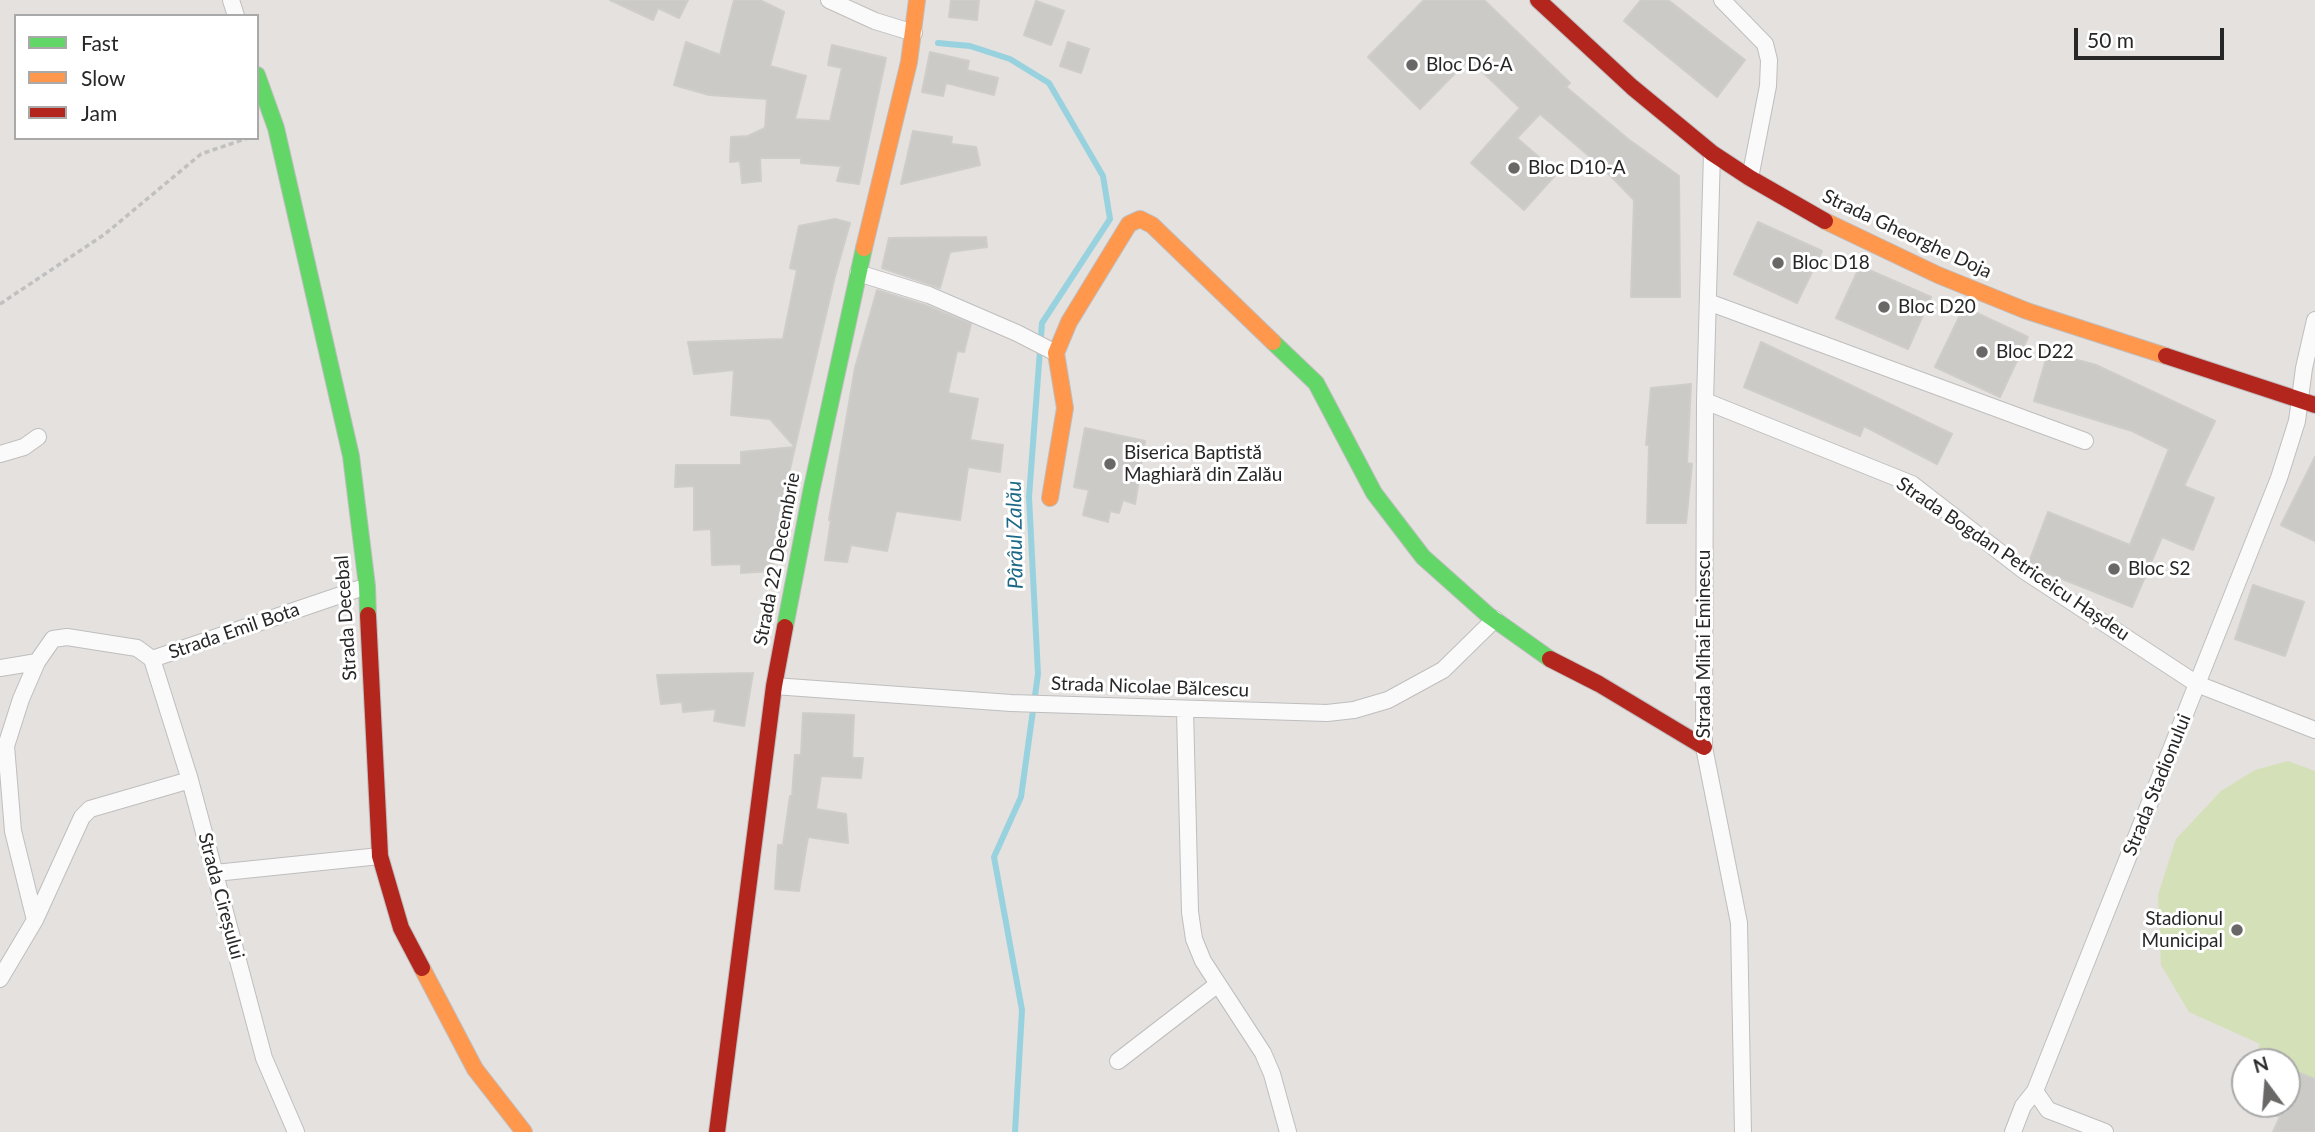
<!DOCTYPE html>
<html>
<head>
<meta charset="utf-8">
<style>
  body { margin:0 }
  #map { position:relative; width:2315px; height:1132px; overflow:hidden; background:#e4e1de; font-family:Lato,sans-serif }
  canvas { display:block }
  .legend { position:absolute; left:14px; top:14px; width:245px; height:126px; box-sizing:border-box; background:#fff; border:2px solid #a9a9a9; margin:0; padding:9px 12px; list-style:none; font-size:21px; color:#272727 }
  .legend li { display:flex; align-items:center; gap:14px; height:35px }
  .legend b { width:35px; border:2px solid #a9a9a9 }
  .north { position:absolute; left:2231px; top:1048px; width:70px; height:70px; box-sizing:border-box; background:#fff; border:2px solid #a9a9a9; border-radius:50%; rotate:344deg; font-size:19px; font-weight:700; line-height:28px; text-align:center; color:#272727 }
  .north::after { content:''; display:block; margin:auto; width:24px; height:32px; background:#696867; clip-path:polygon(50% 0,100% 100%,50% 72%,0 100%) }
  .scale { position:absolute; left:2074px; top:28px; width:150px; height:32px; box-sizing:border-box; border:4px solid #272727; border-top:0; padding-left:9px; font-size:21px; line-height:24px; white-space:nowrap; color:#272727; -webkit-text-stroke:5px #fff; paint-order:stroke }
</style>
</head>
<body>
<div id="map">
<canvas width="2315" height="1132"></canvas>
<ul class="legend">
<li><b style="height:9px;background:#63d668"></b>Fast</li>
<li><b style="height:9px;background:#ff974d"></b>Slow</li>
<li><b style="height:9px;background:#b3261e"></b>Jam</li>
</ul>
<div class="north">N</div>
<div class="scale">50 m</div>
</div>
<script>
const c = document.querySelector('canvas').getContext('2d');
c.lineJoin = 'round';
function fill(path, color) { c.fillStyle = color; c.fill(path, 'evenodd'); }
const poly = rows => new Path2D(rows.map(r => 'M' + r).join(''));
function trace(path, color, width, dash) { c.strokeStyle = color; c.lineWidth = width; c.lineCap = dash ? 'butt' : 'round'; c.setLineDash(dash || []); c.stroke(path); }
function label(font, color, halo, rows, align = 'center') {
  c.font = font + ' Lato,sans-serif'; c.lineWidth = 6; c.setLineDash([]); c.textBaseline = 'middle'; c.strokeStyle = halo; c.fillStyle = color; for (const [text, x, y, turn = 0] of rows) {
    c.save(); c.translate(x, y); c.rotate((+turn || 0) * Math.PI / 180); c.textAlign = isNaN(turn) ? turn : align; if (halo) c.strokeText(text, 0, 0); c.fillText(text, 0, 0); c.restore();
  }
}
fill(poly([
  [2288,761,2315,771,2315,1132,2273,1132,2280,1117,2249,1104,2287,1104,2287,1062,2253,1062,2260,1044,2189,1012,2161,965,2158,895,2176,839,2221,791,2255,770]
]), '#d4e0b8');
trace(poly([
  [938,43,970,46,1010,59,1049,83,1103,176,1110,219,1042,323,1029,497,1038,674,1021,797,994,857,1022,1010,1015,1132]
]), '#99d2df', 6);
const building = poly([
  [610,0,688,0,679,18,658,8,653,20,610,0],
  [734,0,760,0,784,12,770,66,806,76,795,119,830,121,842,68,828,65,832,45,886,58,859,184,837,181,841,166,801,163,801,158,760,158,761,181,742,183,740,161,730,162,731,137,748,136,765,128,767,99,709,95,674,85,686,42,720,55,734,0],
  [951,0,979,0,977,20,949,17,951,0],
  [1424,0,1484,0,1570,83,1566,87,1628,139,1679,176,1680,297,1631,297,1634,200,1603,168,1540,114,1517,138,1557,173,1524,210,1471,163,1520,108,1469,59,1420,109,1368,57,1424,0],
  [1641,0,1668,0,1745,60,1717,97,1624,21,1641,0],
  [1036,1,1064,11,1051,45,1024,35,1036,1],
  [1068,42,1089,49,1081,73,1060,66,1068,42],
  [930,52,969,61,967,70,998,78,994,95,946,83,943,96,922,92,930,52],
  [913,131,952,137,951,144,976,147,980,165,901,184,913,131],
  [835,219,850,223,835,276,795,447,770,419,731,415,734,370,694,374,688,342,783,339,797,270,790,268,799,226,835,219],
  [1758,222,1822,251,1797,303,1734,274,1758,222],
  [986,237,987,247,950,252,940,288,882,268,889,238,986,237],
  [1860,266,1931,297,1908,349,1836,318,1860,266],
  [877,290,925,305,971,324,964,352,957,351,948,393,978,399,970,440,1003,445,1000,472,968,467,960,520,896,511,887,551,851,545,847,562,825,560,831,520,829,520,855,368,877,290],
  [1964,307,2028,337,2000,397,1935,367,1964,307],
  [1761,342,1952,434,1937,464,1864,426,1860,436,1744,387,1761,342],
  [2048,352,2096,365,2215,421,2184,486,2214,498,2193,550,2162,537,2132,607,2045,572,2029,562,2048,512,2130,545,2169,449,2132,431,2034,401,2048,352],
  [1691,384,1687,463,1692,464,1686,523,1647,523,1649,445,1646,445,1651,388,1691,384],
  [1085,428,1145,441,1135,504,1123,500,1119,513,1110,511,1108,522,1083,515,1089,490,1074,487,1085,428],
  [795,447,776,531,773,571,741,573,741,564,712,565,711,529,694,530,694,486,675,487,676,465,741,465,741,452,795,447],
  [2315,457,2315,541,2281,525,2315,457],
  [2253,585,2304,602,2285,656,2235,639,2253,585],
  [753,673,744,726,714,721,716,709,683,712,682,702,661,704,657,675,753,673],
  [803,713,854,715,852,758,863,758,861,778,821,776,816,809,846,814,848,843,808,837,799,891,775,889,778,845,783,845,790,796,792,796,795,755,801,755,803,713],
  [2287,1068,2315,1079,2315,1132,2273,1132,2280,1117,2250,1104,2287,1104,2287,1068]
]);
fill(building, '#cccac7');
trace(building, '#cfcdca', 2);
const street = poly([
  [231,0,236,16],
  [829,0,875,21,914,33],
  [1722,0,1765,44,1769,60,1768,86,1750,178],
  [1712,153,1705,401,1704,747,1739,923,1743,1132],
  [858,273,929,295,1017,333,1056,353],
  [1708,302,2085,441],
  [1705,401,1912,484,2023,570,2197,684,2315,730],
  [0,454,24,447,38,437],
  [152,659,190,780,264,1058,296,1132],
  [152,659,367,586],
  [0,668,37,662],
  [774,686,1011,703,1327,713,1354,710,1388,700,1443,670,1495,619],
  [1185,710,1190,912,1194,939,1203,961,1263,1053,1272,1074,1288,1132],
  [215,873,380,856],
  [35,920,13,831,6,746,21,699,37,662,53,639,67,637,137,648,152,659],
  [0,979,35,920,82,817,90,809,190,780],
  [1118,1061,1218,984],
  [2013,1132,2023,1106,2035,1091],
  [2105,1132,2048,1110,2035,1091,2279,478,2297,421,2304,368,2315,320]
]);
const fast = poly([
  [257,75,276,128,351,456,367,586,368,615],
  [1273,342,1316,383,1374,493,1423,557,1488,615,1550,659],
  [785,627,811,492,864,248]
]);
const slow = poly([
  [1825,221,1938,275,2027,311,2166,356],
  [864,248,909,62,917,0],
  [1050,498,1065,408,1056,353,1069,322,1129,224,1140,219,1152,225,1273,342],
  [422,968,475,1069,524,1132]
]);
const jam = poly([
  [1538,0,1632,87,1712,153,1750,178,1825,221],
  [2166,356,2315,405],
  [368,615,380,856,401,928,422,968],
  [1550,659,1599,684,1704,747],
  [717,1132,774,686,785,627]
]);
trace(street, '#bfbebf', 18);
trace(fast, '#bfbebf', 18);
trace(slow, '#bfbebf', 18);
trace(jam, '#bfbebf', 18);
trace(poly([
  [0,304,105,234,201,154,248,138]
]), '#c1c0c0', 3.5, [5, 3.5]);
trace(street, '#fbfafa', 16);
trace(fast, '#63d668', 16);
trace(slow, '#ff974d', 16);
trace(jam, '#b3261e', 16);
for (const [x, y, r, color] of [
  [1412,65,7,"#696867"],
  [1514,168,7,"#696867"],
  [1778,263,7,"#696867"],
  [1884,307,7,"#696867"],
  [1982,352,7,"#696867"],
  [1110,464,7,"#696867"],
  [2114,569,7,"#696867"],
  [2237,930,7,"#696867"]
]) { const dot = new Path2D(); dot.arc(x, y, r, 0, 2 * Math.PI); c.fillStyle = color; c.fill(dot); trace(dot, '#fff', 2.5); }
label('19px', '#272727', '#fff', [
  ["Bloc D6-A",1426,65],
  ["Bloc D10-A",1528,168],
  ["Bloc D18",1792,263],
  ["Bloc D20",1898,307],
  ["Bloc D22",1996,352],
  ["Biserica Baptistă",1124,453],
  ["Maghiară din Zalău",1124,475],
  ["Bloc S2",2128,569],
  ["Stadionul",2223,919,"right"],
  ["Municipal",2223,941,"right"]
], 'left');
label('19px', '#272727', '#fff', [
  ["Strada Gheorghe Doja",1907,234,25],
  ["Strada 22 Decembrie",777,559,-79],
  ["Strada Bogdan Petriceicu Hașdeu",2013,559,34],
  ["Strada Decebal",346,618,-94],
  ["Strada Emil Bota",234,631,-19],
  ["Strada Mihai Eminescu",1704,644,-90],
  ["Strada Nicolae Bălcescu",1150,687,2],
  ["Strada Stadionului",2157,785,-68],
  ["Strada Cireșului",221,896,75]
]);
label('italic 21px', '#1c6986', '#fff', [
  ["Pârâul Zalău",1015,535,-91]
]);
</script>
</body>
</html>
